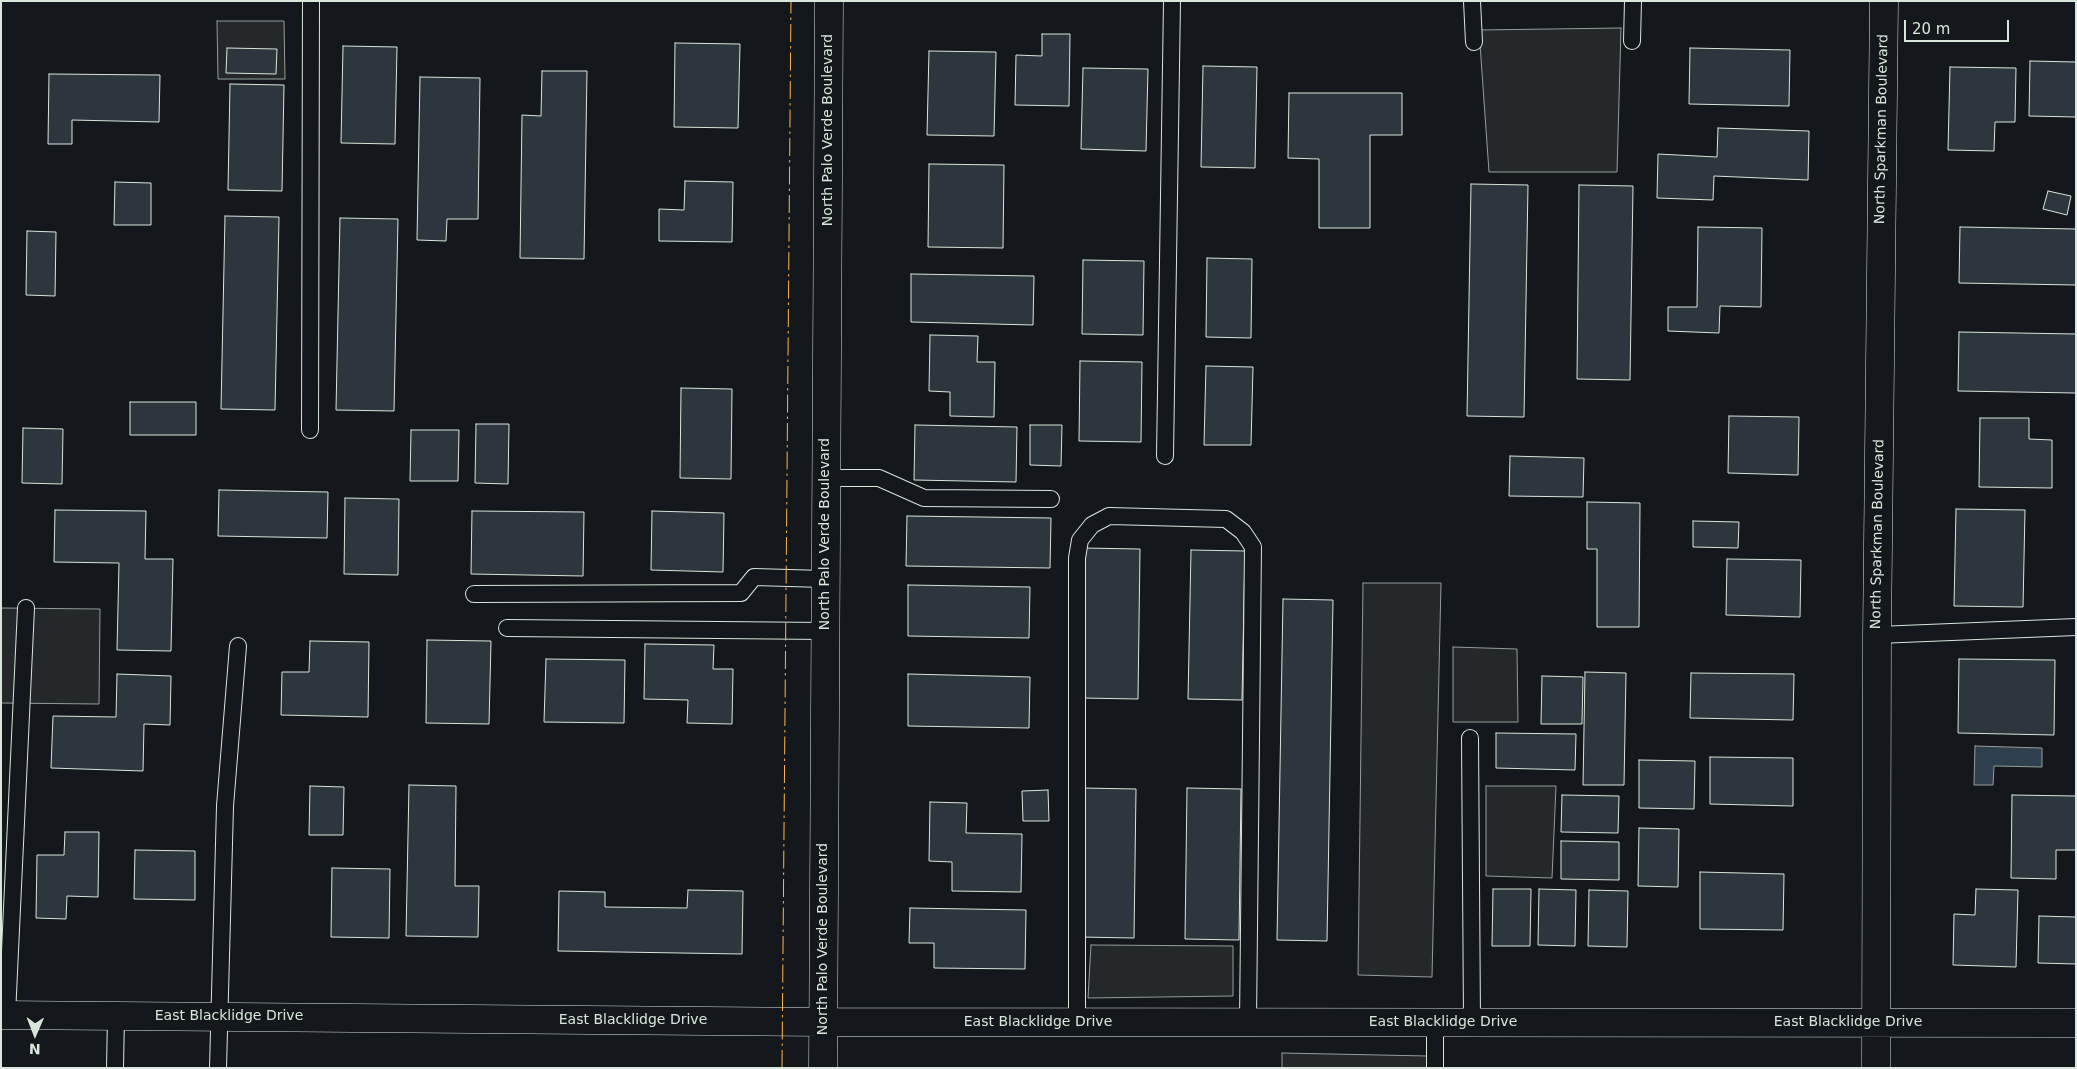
<!DOCTYPE html>
<html>
<head>
<meta charset="utf-8">
<style>
  body { margin:0 }
  #map { position:relative; width:2077px; height:1069px; overflow:hidden; background:#14181c; font-family:"DejaVu Sans",sans-serif }
  canvas { display:block }
  .frame { position:absolute; inset:0; border:2px solid #d8e6dc; pointer-events:none }
  .north { position:absolute; left:10px; top:1009px; width:50px; height:50px; -webkit-text-stroke:4px #14181c; paint-order:stroke; rotate:181deg; font-size:14px; font-weight:700; line-height:20px; text-align:center; color:#d8e6dc }
  .north::after { content:''; display:block; margin:auto; width:18px; height:22px; background:#d8e6dc; clip-path:polygon(50% 0,100% 100%,50% 72%,0 100%) }
  .scale { position:absolute; left:1904px; top:20px; width:105px; height:22px; box-sizing:border-box; border:2px solid #d8e6dc; border-top:0; padding-left:6px; font-size:15px; line-height:18px; white-space:nowrap; color:#d8e6dc; -webkit-text-stroke:4px #14181c; paint-order:stroke }
</style>
</head>
<body>
<div id="map">
<canvas width="2077" height="1069"></canvas>
<div class="frame"></div>
<div class="north">N</div>
<div class="scale">20 m</div>
</div>
<script>
const c = document.querySelector('canvas').getContext('2d');
c.lineJoin = 'round';
function fill(path, color) { c.fillStyle = color; c.fill(path, 'evenodd'); }
const poly = rows => new Path2D(rows.map(r => 'M' + r).join(''));
function trace(path, color, width, dash) { c.strokeStyle = color; c.lineWidth = width; c.lineCap = dash ? 'butt' : 'round'; c.setLineDash(dash || []); c.stroke(path); }
function label(font, color, halo, rows, align = 'center') {
  c.font = font + ' "DejaVu Sans",sans-serif'; c.lineWidth = 4; c.setLineDash([]); c.textBaseline = 'middle'; c.strokeStyle = halo; c.fillStyle = color; for (const [text, x, y, turn = 0] of rows) {
    c.save(); c.translate(x, y); c.rotate((+turn || 0) * Math.PI / 180); c.textAlign = isNaN(turn) ? turn : align; if (halo) c.strokeText(text, 0, 0); c.fillText(text, 0, 0); c.restore();
  }
}
const parking = poly([
  [217,21,284,21,285,79,218,79,217,21],
  [1621,28,1617,172,1489,172,1479,30,1621,28],
  [1363,583,1441,583,1432,977,1358,975,1363,583],
  [1,608,100,609,99,704,1,703,1,608],
  [1453,647,1517,649,1518,722,1453,722,1453,647],
  [1486,786,1556,786,1552,878,1486,876,1486,786],
  [1091,945,1233,946,1233,996,1088,998,1091,945],
  [1282,1053,1428,1056,1428,1068,1282,1068,1282,1053]
]);
fill(parking, '#24282b');
trace(parking, '#939e99', 1);
const water = poly([
  [1975,746,2042,748,2042,767,1994,766,1993,785,1974,785,1975,746]
]);
fill(water, '#2f3f4d');
trace(water, '#939e99', 1);
const building = poly([
  [1042,34,1070,34,1069,106,1015,105,1016,55,1042,56,1042,34],
  [675,43,740,44,738,128,674,127,675,43],
  [343,46,397,47,395,144,341,143,343,46],
  [227,48,277,49,276,74,226,73,227,48],
  [1690,48,1790,50,1789,106,1689,104,1690,48],
  [929,51,996,52,994,136,927,135,929,51],
  [2030,61,2076,62,2076,117,2029,116,2030,61],
  [1203,66,1257,67,1255,168,1201,167,1203,66],
  [1950,67,2016,68,2015,122,1995,122,1994,151,1948,150,1950,67],
  [1083,68,1148,69,1146,151,1081,149,1083,68],
  [542,71,587,71,584,259,520,258,522,115,541,116,542,71],
  [49,74,160,75,159,122,72,120,72,144,48,144,49,74],
  [420,77,480,78,478,219,447,219,446,241,417,240,420,77],
  [230,84,284,85,282,191,228,190,230,84],
  [1289,93,1402,93,1402,135,1370,135,1370,228,1319,228,1319,159,1288,158,1289,93],
  [1718,128,1809,131,1808,180,1714,176,1713,200,1657,198,1658,154,1717,157,1718,128],
  [929,164,1004,165,1003,248,928,247,929,164],
  [685,181,733,182,732,242,659,241,659,209,684,210,685,181],
  [115,182,151,183,151,225,114,225,115,182],
  [1471,184,1528,185,1524,417,1467,416,1471,184],
  [1579,185,1633,186,1630,380,1577,379,1579,185],
  [2048,191,2071,196,2067,215,2043,209,2048,191],
  [225,216,279,217,275,410,221,409,225,216],
  [340,218,398,219,394,411,336,410,340,218],
  [1698,227,1762,228,1761,307,1720,306,1719,333,1668,331,1668,307,1697,307,1698,227],
  [1960,227,2076,229,2076,285,1959,283,1960,227],
  [27,231,56,232,55,296,26,295,27,231],
  [1207,258,1252,259,1251,338,1206,337,1207,258],
  [1083,260,1144,261,1143,335,1082,334,1083,260],
  [911,274,1034,276,1033,325,911,322,911,274],
  [1959,332,2076,334,2076,393,1958,391,1959,332],
  [930,335,978,336,977,362,995,362,994,417,950,416,950,392,929,391,930,335],
  [1080,361,1142,362,1141,442,1079,441,1080,361],
  [1206,366,1253,367,1251,445,1204,445,1206,366],
  [681,388,732,389,731,479,680,478,681,388],
  [130,402,196,402,196,435,130,435,130,402],
  [1729,416,1799,417,1798,475,1728,473,1729,416],
  [1980,418,2029,418,2029,439,2052,440,2052,488,1979,487,1980,418],
  [476,424,509,424,508,484,475,483,476,424],
  [915,425,1017,427,1016,482,914,480,915,425],
  [1030,425,1062,425,1061,466,1030,465,1030,425],
  [23,428,63,429,62,484,22,483,23,428],
  [411,430,459,430,458,481,410,481,411,430],
  [1510,456,1584,458,1583,497,1509,496,1510,456],
  [219,490,328,492,327,538,218,536,219,490],
  [345,498,399,499,398,575,344,574,345,498],
  [1587,502,1640,503,1639,627,1597,627,1597,549,1587,549,1587,502],
  [1956,509,2025,510,2023,607,1954,606,1956,509],
  [55,510,146,511,145,559,173,559,171,651,117,650,119,563,54,562,55,510],
  [472,511,584,512,583,576,471,574,472,511],
  [652,511,724,513,723,572,651,570,652,511],
  [907,516,1051,518,1050,568,906,566,907,516],
  [1693,521,1739,522,1738,548,1693,547,1693,521],
  [1083,548,1140,549,1138,699,1081,698,1083,548],
  [1191,550,1245,551,1242,700,1188,699,1191,550],
  [1727,559,1801,560,1800,617,1726,615,1727,559],
  [908,585,1030,587,1029,638,908,636,908,585],
  [1283,599,1333,600,1327,941,1277,940,1283,599],
  [427,640,491,641,489,724,426,723,427,640],
  [310,641,369,642,368,717,281,715,282,672,309,672,310,641],
  [645,644,714,645,713,669,733,669,732,724,687,723,688,700,644,699,645,644],
  [546,659,625,660,624,723,544,722,546,659],
  [1959,659,2055,660,2054,735,1958,733,1959,659],
  [1585,672,1626,673,1624,785,1583,785,1585,672],
  [1691,673,1794,674,1793,720,1690,718,1691,673],
  [117,674,171,676,170,725,144,724,143,771,51,768,53,716,116,717,117,674],
  [908,674,1030,677,1029,728,908,726,908,674],
  [1542,676,1583,677,1582,724,1541,724,1542,676],
  [1496,733,1576,734,1575,770,1496,768,1496,733],
  [1710,757,1793,758,1793,806,1710,804,1710,757],
  [1639,760,1695,761,1694,809,1639,808,1639,760],
  [409,785,456,786,455,886,479,886,478,937,406,936,409,785],
  [310,786,344,787,343,835,309,835,310,786],
  [1082,788,1136,789,1134,938,1079,937,1082,788],
  [1187,788,1241,789,1239,940,1185,939,1187,788],
  [1048,790,1049,821,1023,821,1022,791,1048,790],
  [1562,795,1619,796,1618,833,1561,832,1562,795],
  [2012,795,2076,796,2076,850,2056,850,2056,879,2011,878,2012,795],
  [930,802,967,803,966,833,1022,834,1021,892,952,891,952,862,929,861,930,802],
  [1639,828,1679,829,1678,887,1638,886,1639,828],
  [65,832,99,832,98,897,67,896,66,919,36,918,37,855,64,855,65,832],
  [1561,841,1619,842,1619,880,1561,879,1561,841],
  [135,850,195,851,195,900,134,899,135,850],
  [332,868,390,869,389,938,331,937,332,868],
  [1700,872,1784,874,1783,930,1700,929,1700,872],
  [1493,889,1531,889,1530,946,1492,946,1493,889],
  [1539,889,1576,890,1575,946,1538,945,1539,889],
  [1976,889,2018,890,2016,967,1953,965,1954,914,1975,915,1976,889],
  [688,890,743,891,742,954,558,951,559,891,605,892,605,907,687,908,688,890],
  [1589,890,1628,891,1627,947,1588,946,1589,890],
  [910,908,1026,910,1025,969,934,968,934,943,909,943,910,908],
  [2039,916,2076,917,2076,964,2038,963,2039,916]
]);
fill(building, '#2c363c');
trace(building, '#d8e6dc', 1);
const lane = poly([
  [1472,1,1474,42],
  [1632,41,1633,1],
  [310,430,311,1],
  [1165,456,1172,1],
  [825,478,879,478,924,498,1051,499],
  [474,594,741,593,754,577,824,579],
  [507,628,825,631],
  [1877,635,2076,627],
  [1470,738,1472,1021],
  [7,1015,26,608],
  [1077,1022,1077,558,1080,540,1092,525,1109,516,1226,519,1243,532,1253,547,1248,1022],
  [1435,1022,1435,1068],
  [115,1068,116,1016],
  [218,1068,225,806,238,646]
]);
const street = poly([
  [1,1015,823,1022,2076,1023],
  [823,1068,829,1],
  [1876,1068,1877,635,1884,1]
]);
trace(lane, '#d8e6dc', 18);
trace(street, '#d8e6dc', 29);
trace(lane, '#14181c', 16);
trace(street, '#14181c', 28);
trace(poly([
  [782,1068,791,1]
]), '#ffb74d', 1, [18, 4, 2.5, 4]);
label('14px', '#d8e6dc', '#14181c', [
  ["North Sparkman Boulevard",1882,129,-89],
  ["North Palo Verde Boulevard",828,130,-90],
  ["North Palo Verde Boulevard",825,534,-90],
  ["North Sparkman Boulevard",1878,534,-89],
  ["North Palo Verde Boulevard",823,939,-90],
  ["East Blacklidge Drive",229,1016],
  ["East Blacklidge Drive",633,1020],
  ["East Blacklidge Drive",1038,1022],
  ["East Blacklidge Drive",1443,1022],
  ["East Blacklidge Drive",1848,1022]
]);
</script>
</body>
</html>
